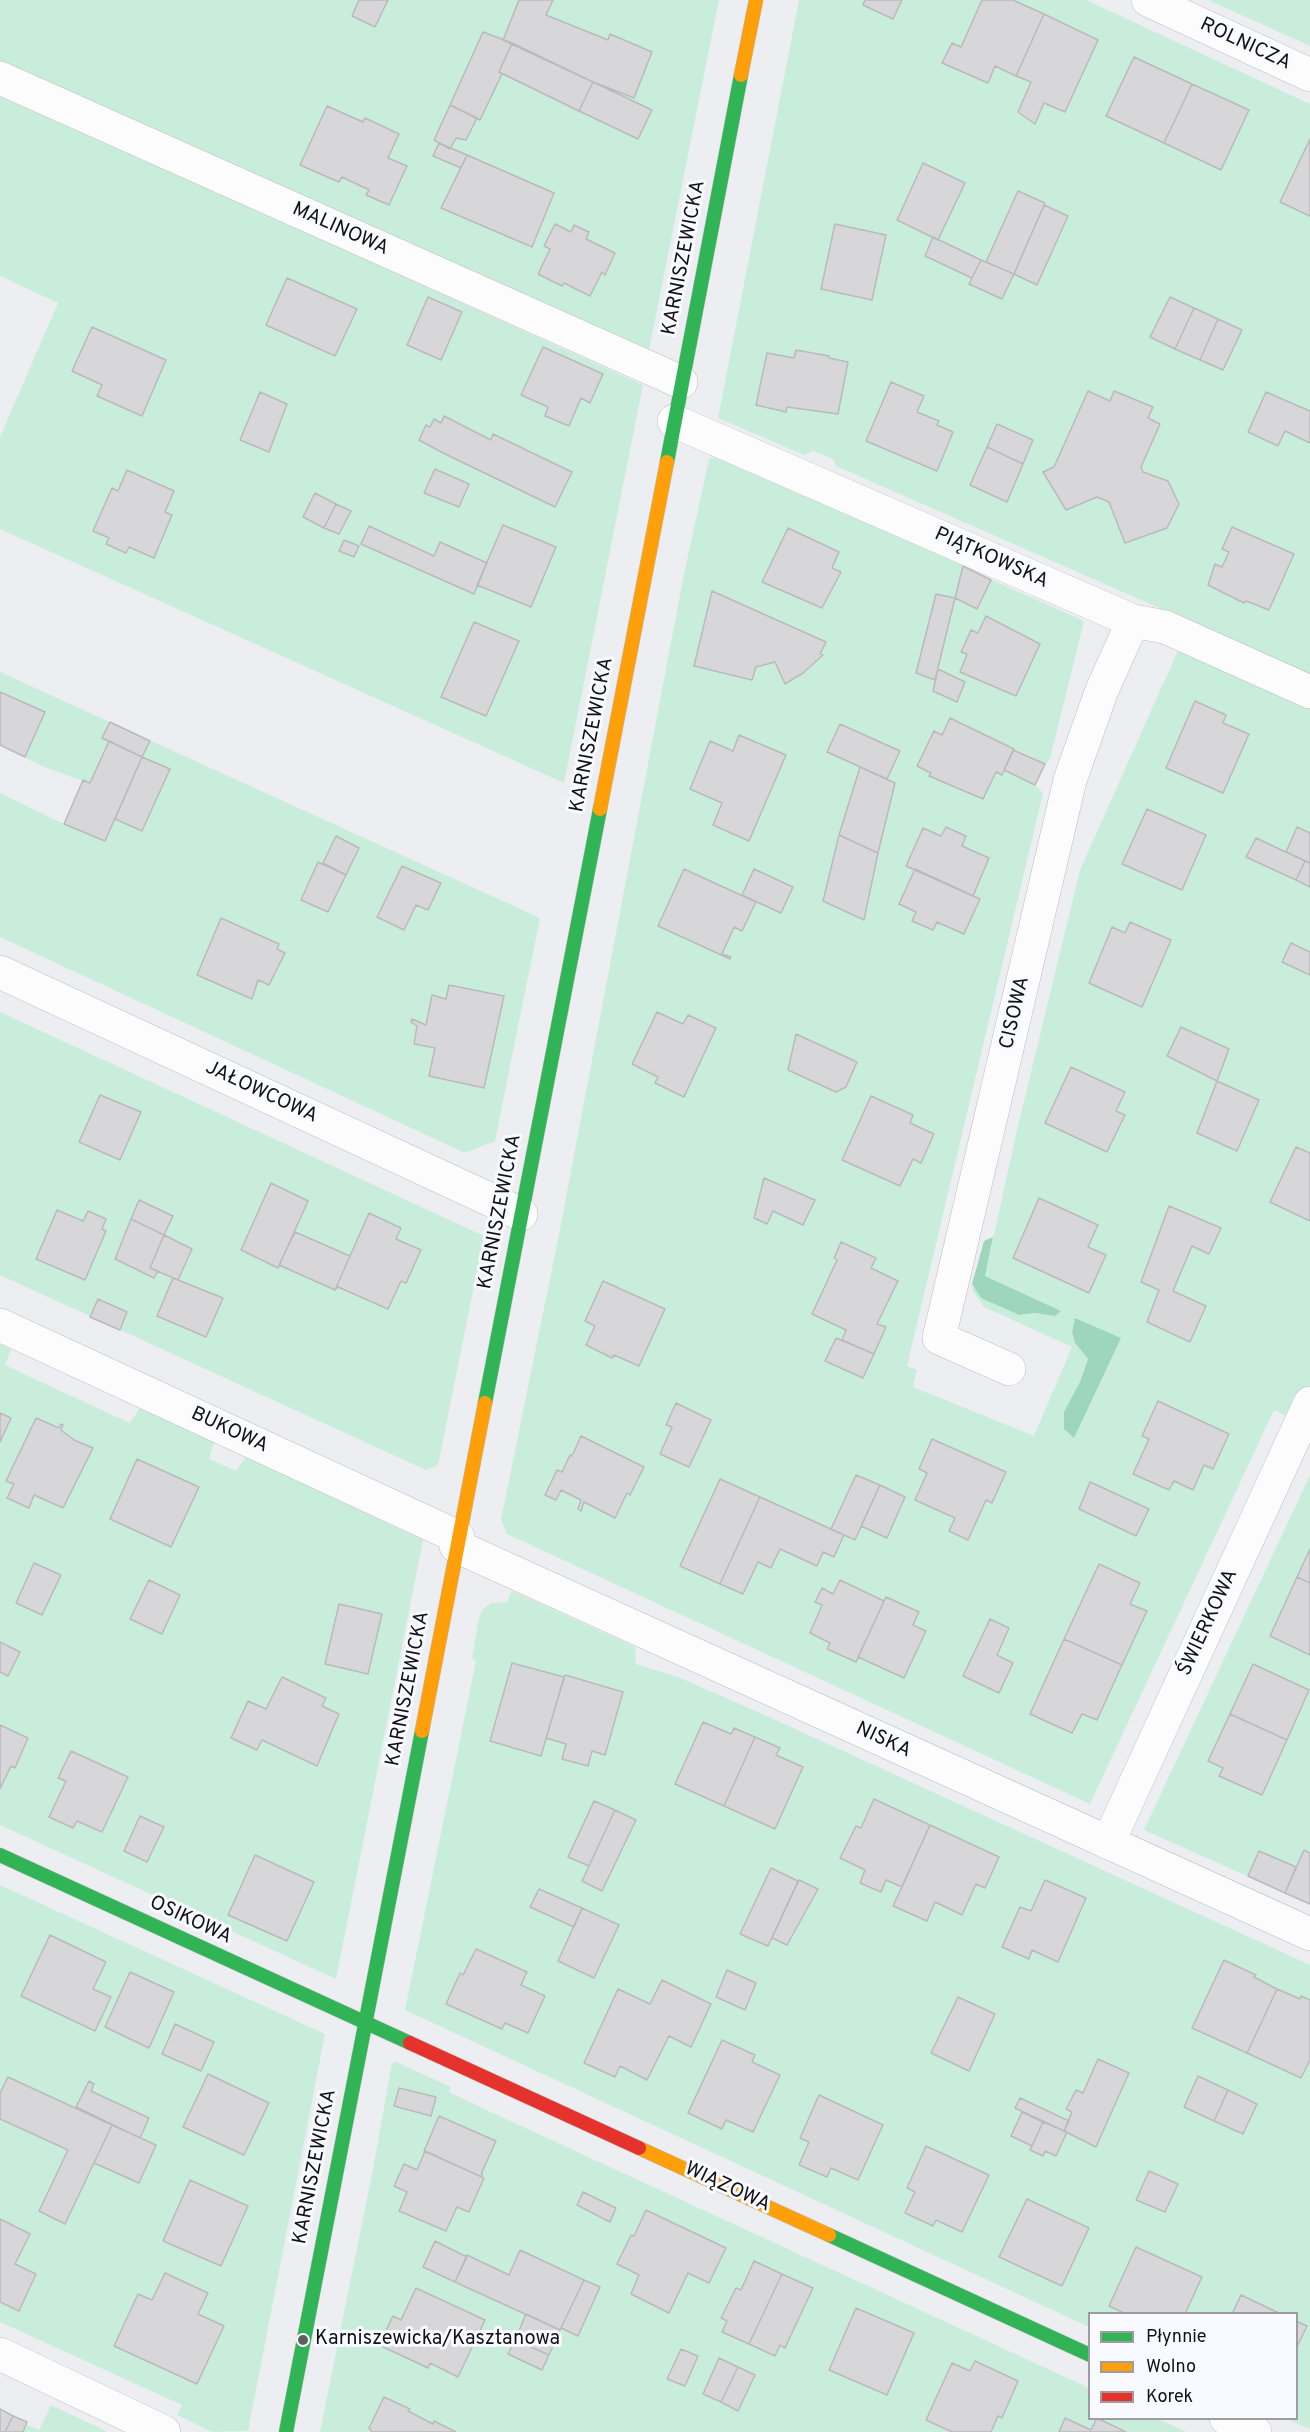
<!DOCTYPE html>
<html>
<head>
<meta charset="utf-8">
<style>
  body { margin:0 }
  #map { position:relative; width:1310px; height:2432px; overflow:hidden; background:#eceef1; font-family:Overpass,sans-serif }
  canvas { display:block }
  .legend { position:absolute; left:1088px; top:2312px; width:210px; height:108px; box-sizing:border-box; background:#f9faff; border:2px solid #9d9da1; margin:0; padding:8px 10px; list-style:none; font-size:18px; color:#121214 }
  .legend li { display:flex; align-items:center; gap:12px; height:30px }
  .legend b { width:30px; border:2px solid #9d9da1 }
</style>
</head>
<body>
<div id="map">
<canvas width="1310" height="2432"></canvas>
<ul class="legend">
<li><b style="height:8px;background:#30b455"></b>Płynnie</li>
<li><b style="height:8px;background:#ff9f0a"></b>Wolno</li>
<li><b style="height:8px;background:#e5322d"></b>Korek</li>
</ul>
</div>
<script>
const c = document.querySelector('canvas').getContext('2d');
c.lineJoin = 'round';
function fill(path, color) { c.fillStyle = color; c.fill(path, 'evenodd'); }
const poly = rows => new Path2D(rows.map(r => 'M' + r).join(''));
function trace(path, color, width, dash) { c.strokeStyle = color; c.lineWidth = width; c.lineCap = dash ? 'butt' : 'round'; c.setLineDash(dash || []); c.stroke(path); }
function label(font, color, halo, rows, align = 'center') {
  c.font = font + ' Overpass,sans-serif'; c.lineWidth = 6; c.setLineDash([]); c.textBaseline = 'middle'; c.strokeStyle = halo; c.fillStyle = color; for (const [text, x, y, turn = 0] of rows) {
    c.save(); c.translate(x, y); c.rotate((+turn || 0) * Math.PI / 180); c.textAlign = isNaN(turn) ? turn : align; if (halo) c.strokeText(text, 0, 0); c.fillText(text, 0, 0); c.restore();
  }
}
fill(poly([
  [0,0,719,0,649,350,0,71],
  [799,0,1086,0,1310,104,1310,678,1173,614,836,466,833,459,813,451,804,455,718,418],
  [1208,0,1310,0,1310,46],
  [0,94,643,385,564,783,0,529,0,437,58,303,0,276],
  [716,457,964,562,963,567,1084,621,1050,759,1045,764,1035,785,1043,793,907,1366,917,1370,913,1387,1034,1436,1072,1347,984,1307,973,1291,972,1284,981,1298,1019,1315,1035,1313,1055,1316,1060,1311,985,1276,1016,1134,1080,870,1180,646,1310,703,1310,1427,1274,1410,1090,1804,507,1534,501,1520,560,1229,683,579,709,459],
  [1075,1318,1121,1339,1080,1382,1088,1359,1075,1343,1072,1332],
  [0,672,540,918,495,1141,465,1153,0,937,0,793,64,824,83,781,42,766,0,745],
  [0,1012,484,1236,438,1465,426,1470,0,1275],
  [0,1344,11,1349,5,1365,30,1377,130,1423,141,1406,214,1442,209,1459,236,1471,246,1457,423,1540,336,1979,0,1825],
  [1310,1475,1310,1904,1144,1830],
  [512,1591,635,1647,636,1664,678,1677,767,1716,1310,1965,1310,2429,1287,2419,1296,2418,1296,2314,1090,2314,1089,2327,405,2010,476,1661,472,1658,479,1618,483,1609,491,1603,507,1602],
  [0,1885,325,2034,248,2431,212,2432,177,2415,182,2405,0,2322],
  [396,2062,451,2087,449,2092,495,2114,1089,2388,1090,2418,1158,2419,1187,2432,320,2432,373,2169,392,2063],
  [51,2405,108,2432,0,2432,0,2412,39,2430]
]), '#c8eedb');
fill(poly([
  [993,1237,985,1276,1061,1311,1055,1316,1035,1313,1019,1315,981,1298,972,1284,984,1241],
  [1075,1318,1121,1338,1074,1438,1064,1429,1064,1412,1080,1382,1088,1359,1075,1343,1072,1332]
]), '#9ed6bc');
const building = poly([
  [359,0,388,0,375,27,352,16,359,0],
  [519,0,553,0,546,15,608,40,610,34,652,52,634,98,593,82,503,40,519,0],
  [865,0,902,0,893,19,863,5,865,0],
  [982,0,1013,0,1044,14,1016,76,995,66,988,83,942,63,952,43,961,47,982,0],
  [1044,14,1098,40,1065,112,1044,103,1035,124,1018,112,1031,82,1016,76,1044,14],
  [483,32,512,43,499,72,502,74,480,120,450,105,483,32],
  [512,43,593,82,579,111,499,72,512,43],
  [1134,57,1192,84,1164,143,1106,116,1134,57],
  [593,82,652,110,638,139,579,111,593,82],
  [1192,84,1249,110,1221,170,1164,143,1192,84],
  [450,105,477,118,466,140,456,138,450,149,434,140,450,105],
  [327,106,363,122,365,118,399,134,388,158,407,166,389,205,366,195,369,190,342,177,339,182,300,165,327,106],
  [1310,139,1310,216,1280,202,1310,139],
  [439,143,467,155,461,168,433,156,439,143],
  [467,155,554,193,532,247,441,208,467,155],
  [923,163,965,183,938,240,897,220,923,163],
  [1018,191,1045,203,1014,274,986,262,1018,191],
  [1044,205,1068,216,1037,285,1014,274,1044,205],
  [555,224,571,232,574,225,589,232,586,239,615,253,605,275,602,272,590,296,564,283,562,286,538,274,550,249,544,246,555,224],
  [835,224,886,235,872,300,821,289,835,224],
  [933,237,981,260,972,278,925,256,933,237],
  [981,260,1014,274,1002,299,969,284,981,260],
  [287,278,357,309,335,356,266,325,287,278],
  [428,297,462,312,441,360,407,345,428,297],
  [1170,297,1194,308,1175,349,1150,337,1170,297],
  [1194,308,1218,319,1200,360,1175,349,1194,308],
  [1218,319,1242,330,1223,370,1200,360,1218,319],
  [92,327,166,360,142,416,97,396,102,385,72,371,92,327],
  [543,347,603,374,590,403,581,398,569,426,545,416,548,407,521,395,543,347],
  [796,350,829,356,829,358,848,362,838,414,787,407,786,412,756,405,767,353,794,358,796,350],
  [891,382,924,396,917,412,939,421,937,425,953,432,937,471,866,441,891,382],
  [1088,391,1110,401,1114,391,1153,407,1148,418,1160,424,1141,467,1143,472,1168,481,1179,504,1167,528,1125,543,1109,502,1097,497,1066,510,1043,472,1054,467,1088,391],
  [260,392,287,404,269,452,240,440,260,392],
  [1266,392,1310,411,1310,443,1285,431,1278,446,1248,432,1266,392],
  [444,416,491,440,493,434,572,472,555,507,443,453,419,440,426,425,430,427,434,419,441,423,444,416],
  [997,424,1033,440,1023,464,987,447,997,424],
  [987,447,1023,464,1007,502,970,485,987,447],
  [435,469,469,484,459,507,424,493,435,469],
  [127,470,174,491,165,512,172,515,154,558,129,547,126,553,106,544,109,538,93,531,112,488,118,491,127,470],
  [315,493,336,504,324,528,303,517,315,493],
  [336,504,351,511,339,534,324,528,336,504],
  [503,525,556,547,531,607,477,585,503,525],
  [369,526,434,556,440,542,487,563,474,594,361,544,369,526],
  [1232,527,1294,554,1269,610,1246,601,1244,603,1208,585,1215,564,1222,567,1229,552,1222,549,1232,527],
  [788,528,839,552,832,568,841,572,822,608,762,582,788,528],
  [344,540,359,546,354,557,339,551,344,540],
  [963,566,991,580,977,609,955,598,963,566],
  [712,591,826,642,820,654,823,655,803,673,785,684,775,662,756,667,752,680,694,666,712,591],
  [936,594,955,598,935,680,916,673,936,594],
  [986,616,1040,644,1016,696,960,672,967,654,961,652,971,630,978,633,986,616],
  [474,622,519,641,486,716,441,697,474,622],
  [938,669,965,682,957,702,933,691,938,669],
  [0,692,45,712,25,757,0,745,0,692],
  [1195,701,1226,715,1223,723,1249,734,1223,793,1166,768,1195,701],
  [950,718,1014,749,1002,775,996,772,983,799,929,776,931,773,917,766,934,731,942,735,950,718],
  [110,722,150,741,142,757,102,738,110,722],
  [840,724,900,751,887,779,827,752,840,724],
  [739,735,786,755,749,841,713,825,722,803,690,789,710,741,733,751,739,735],
  [109,741,142,757,105,841,64,824,83,780,90,783,109,741],
  [1013,750,1045,764,1035,785,1004,770,1013,750],
  [142,757,170,769,142,831,115,819,142,757],
  [860,767,895,783,878,853,839,835,860,767],
  [1147,809,1206,835,1182,890,1122,864,1147,809],
  [946,827,966,836,962,846,989,858,973,896,906,866,923,828,941,836,946,827],
  [1297,827,1310,833,1310,863,1286,852,1297,827],
  [839,835,878,853,864,920,823,901,839,835],
  [336,836,359,848,346,875,323,863,336,836],
  [1256,838,1305,861,1296,880,1246,857,1256,838],
  [1305,861,1310,863,1310,887,1296,880,1305,861],
  [318,862,346,875,328,912,301,900,318,862],
  [402,866,441,883,428,910,416,905,404,930,377,917,402,866],
  [684,869,756,902,742,931,734,927,722,954,731,957,730,959,658,926,684,869],
  [754,869,793,887,781,913,742,895,754,869],
  [915,869,980,899,964,934,937,922,933,930,912,921,916,912,899,904,915,869],
  [221,918,279,944,277,949,285,953,269,985,258,980,252,999,197,975,221,918],
  [1130,922,1171,940,1142,1007,1089,983,1112,927,1125,933,1130,922],
  [1291,943,1310,952,1310,975,1282,962,1291,943],
  [449,985,504,996,484,1088,429,1076,435,1048,414,1044,417,1026,411,1022,412,1019,426,1025,432,995,446,999,449,985],
  [657,1012,683,1024,688,1015,716,1028,684,1097,655,1083,658,1077,632,1064,657,1012],
  [1181,1027,1229,1049,1217,1081,1167,1056,1181,1027],
  [796,1034,857,1062,846,1087,836,1092,788,1070,796,1034],
  [1071,1067,1125,1092,1116,1111,1125,1115,1107,1152,1045,1123,1071,1067],
  [1217,1081,1259,1100,1237,1151,1197,1133,1217,1081],
  [100,1095,141,1112,120,1160,79,1142,100,1095],
  [871,1096,913,1115,910,1123,934,1134,921,1163,913,1159,900,1186,842,1160,871,1096],
  [1296,1147,1310,1153,1310,1221,1270,1202,1296,1147],
  [764,1178,815,1200,803,1225,773,1211,767,1224,754,1218,764,1178],
  [271,1183,308,1201,278,1268,241,1250,271,1183],
  [1039,1198,1098,1225,1088,1247,1106,1255,1089,1293,1013,1258,1039,1198],
  [139,1200,173,1216,164,1235,131,1219,139,1200],
  [1169,1206,1221,1228,1209,1254,1192,1246,1173,1291,1206,1306,1190,1342,1147,1322,1159,1290,1141,1282,1169,1206],
  [57,1210,83,1221,88,1211,106,1219,102,1229,106,1231,85,1280,36,1259,57,1210],
  [369,1213,401,1228,396,1239,421,1250,406,1283,401,1281,388,1309,338,1287,335,1290,369,1213],
  [131,1219,164,1235,150,1268,158,1271,154,1278,115,1259,131,1219],
  [295,1232,350,1256,335,1290,279,1265,295,1232],
  [164,1235,192,1249,178,1280,150,1268,164,1235],
  [841,1242,876,1258,871,1268,898,1281,877,1324,886,1327,874,1354,842,1340,846,1330,812,1314,837,1260,834,1258,841,1242],
  [173,1278,223,1298,206,1337,157,1316,173,1278],
  [603,1281,665,1309,639,1366,614,1355,612,1358,586,1345,595,1326,585,1321,603,1281],
  [98,1299,127,1312,120,1330,90,1317,98,1299],
  [836,1338,874,1354,863,1378,825,1361,836,1338],
  [1158,1401,1229,1434,1213,1469,1204,1465,1193,1490,1174,1481,1169,1490,1133,1474,1149,1439,1142,1436,1158,1401],
  [676,1403,711,1420,689,1467,660,1454,672,1427,666,1425,676,1403],
  [0,1413,11,1418,0,1442,0,1413],
  [36,1418,59,1428,61,1424,63,1425,61,1430,74,1440,93,1448,63,1508,34,1495,29,1508,7,1498,14,1484,6,1481,36,1418],
  [581,1436,644,1467,630,1495,627,1493,615,1518,584,1502,581,1511,578,1509,581,1500,561,1490,556,1500,545,1495,557,1470,562,1472,570,1455,572,1456,581,1436],
  [932,1439,1006,1472,992,1503,986,1500,968,1540,949,1531,955,1518,915,1500,927,1473,919,1469,932,1439],
  [137,1459,199,1487,171,1547,110,1519,137,1459],
  [856,1475,880,1485,855,1540,831,1529,856,1475],
  [720,1479,760,1497,720,1584,680,1566,720,1479],
  [1090,1482,1149,1509,1136,1536,1079,1509,1090,1482],
  [880,1485,905,1497,887,1538,861,1526,880,1485],
  [760,1497,844,1535,834,1557,823,1552,817,1566,780,1549,771,1568,758,1562,743,1594,720,1584,760,1497],
  [1310,1549,1310,1583,1297,1577,1310,1549],
  [34,1563,61,1575,42,1615,16,1603,34,1563],
  [1099,1564,1140,1583,1130,1604,1147,1611,1122,1665,1064,1639,1099,1564],
  [1297,1577,1310,1583,1310,1655,1270,1636,1297,1577],
  [149,1580,180,1595,162,1634,130,1619,149,1580],
  [840,1580,884,1601,856,1662,827,1649,830,1643,810,1633,822,1605,815,1602,822,1588,833,1594,840,1580],
  [886,1597,919,1612,913,1625,926,1631,904,1678,858,1657,886,1597],
  [339,1604,382,1614,368,1674,325,1664,339,1604],
  [990,1619,1009,1628,997,1655,1013,1663,999,1693,963,1676,990,1619],
  [1064,1639,1122,1665,1097,1720,1082,1714,1072,1733,1030,1714,1064,1639],
  [0,1642,20,1652,8,1676,0,1672,0,1642],
  [512,1663,564,1677,541,1756,490,1741,512,1663],
  [1253,1664,1309,1690,1287,1740,1230,1714,1253,1664],
  [565,1675,623,1692,605,1755,592,1751,588,1766,562,1759,566,1744,546,1738,565,1675],
  [282,1677,326,1698,322,1706,339,1714,317,1766,262,1740,257,1750,231,1738,248,1701,266,1709,282,1677],
  [1230,1714,1287,1740,1262,1795,1219,1776,1223,1768,1208,1761,1230,1714],
  [703,1722,731,1734,734,1728,755,1737,724,1806,675,1784,703,1722],
  [0,1725,28,1738,15,1768,11,1766,0,1789,0,1725],
  [755,1737,780,1748,776,1755,803,1767,775,1829,724,1806,755,1737],
  [71,1751,128,1777,102,1832,77,1821,73,1828,49,1817,66,1781,58,1778,71,1751],
  [874,1799,930,1825,902,1887,886,1880,881,1892,860,1883,865,1870,840,1858,856,1826,861,1828,874,1799],
  [594,1801,615,1810,589,1866,568,1857,594,1801],
  [615,1810,636,1820,602,1891,582,1881,615,1810],
  [140,1816,164,1827,147,1862,124,1851,140,1816],
  [930,1825,999,1857,985,1888,976,1884,962,1915,935,1902,927,1921,893,1906,930,1825],
  [1304,1850,1310,1853,1310,1904,1285,1893,1304,1850],
  [1259,1851,1296,1867,1285,1893,1248,1876,1259,1851],
  [255,1855,314,1882,287,1941,228,1915,255,1855],
  [771,1868,798,1881,768,1946,740,1934,771,1868],
  [799,1880,818,1889,787,1945,772,1938,799,1880],
  [1045,1880,1086,1898,1058,1962,1032,1950,1029,1959,1002,1947,1020,1907,1031,1911,1045,1880],
  [539,1889,582,1908,574,1927,530,1907,539,1889],
  [582,1908,619,1925,594,1978,558,1961,582,1908],
  [50,1935,106,1962,93,1989,111,1997,95,2031,21,1996,50,1935],
  [476,1949,527,1972,521,1985,545,1996,528,2033,505,2023,502,2029,446,2004,460,1973,463,1975,476,1949],
  [1224,1960,1256,1975,1254,1977,1277,1989,1247,2053,1192,2028,1224,1960],
  [727,1970,756,1983,745,2010,716,1997,727,1970],
  [130,1972,174,1992,149,2048,105,2027,130,1972],
  [662,1980,711,2004,691,2047,669,2036,647,2080,620,2066,615,2077,584,2063,618,1989,650,2004,662,1980],
  [1277,1989,1300,1999,1301,1996,1310,2000,1310,2060,1301,2078,1247,2053,1277,1989],
  [958,1997,995,2014,969,2071,931,2053,958,1997],
  [175,2024,214,2042,201,2071,162,2054,175,2024],
  [722,2040,755,2055,752,2062,780,2075,753,2132,726,2120,722,2129,688,2113,722,2040],
  [1098,2059,1129,2073,1096,2147,1064,2131,1072,2112,1066,2109,1076,2090,1083,2093,1098,2059],
  [208,2074,269,2103,244,2155,183,2127,208,2074],
  [1198,2076,1228,2090,1214,2121,1184,2107,1198,2076],
  [8,2077,112,2125,65,2224,39,2211,68,2150,0,2119,0,2093,8,2077],
  [89,2081,94,2084,91,2091,149,2118,140,2138,76,2107,89,2081],
  [399,2088,436,2097,431,2116,394,2106,399,2088],
  [1228,2090,1257,2104,1243,2134,1214,2121,1228,2090],
  [819,2095,883,2125,858,2180,831,2168,827,2177,799,2165,809,2142,800,2138,819,2095],
  [1020,2098,1069,2121,1064,2131,1015,2108,1020,2098],
  [1022,2112,1043,2122,1032,2146,1011,2136,1022,2112],
  [439,2116,496,2141,482,2172,482,2177,424,2151,439,2116],
  [1043,2122,1067,2132,1056,2156,1045,2151,1043,2156,1030,2150,1043,2122],
  [112,2125,156,2145,139,2183,94,2163,112,2125],
  [926,2146,989,2175,962,2232,936,2220,933,2226,905,2213,915,2192,907,2188,926,2146],
  [425,2151,484,2178,469,2212,457,2207,446,2231,399,2211,407,2192,394,2186,404,2164,417,2170,425,2151],
  [1149,2171,1178,2184,1165,2212,1136,2200,1149,2171],
  [190,2180,248,2206,221,2266,163,2241,190,2180],
  [583,2192,616,2208,610,2222,577,2205,583,2192],
  [1027,2199,1089,2228,1062,2286,999,2257,1027,2199],
  [646,2210,726,2248,709,2283,688,2273,669,2313,631,2294,639,2275,617,2264,631,2235,634,2236,646,2210],
  [0,2219,30,2234,15,2264,36,2274,19,2311,0,2302,0,2219],
  [435,2241,467,2257,455,2282,423,2267,435,2241],
  [1136,2247,1202,2277,1185,2314,1126,2314,1109,2306,1136,2247],
  [520,2250,584,2280,560,2330,455,2282,467,2255,509,2275,520,2250],
  [754,2261,782,2274,749,2344,722,2332,727,2321,721,2318,736,2288,741,2290,754,2261],
  [165,2273,208,2293,198,2314,224,2326,197,2384,114,2346,138,2294,152,2300,165,2273],
  [782,2274,813,2288,785,2348,780,2345,775,2356,749,2344,782,2274],
  [584,2280,600,2287,578,2336,561,2328,584,2280],
  [416,2288,485,2320,458,2377,430,2363,428,2368,379,2345,393,2316,401,2320,416,2288],
  [1241,2295,1281,2314,1232,2314,1241,2295],
  [856,2308,914,2333,887,2395,829,2370,856,2308],
  [526,2314,560,2330,549,2355,515,2340,526,2314],
  [1296,2321,1307,2326,1296,2349,1296,2321],
  [515,2340,549,2355,542,2370,508,2354,515,2340],
  [681,2349,698,2356,685,2386,667,2379,681,2349],
  [719,2358,738,2367,721,2402,703,2394,719,2358],
  [975,2361,1018,2381,1002,2418,998,2416,991,2432,952,2432,926,2420,952,2363,970,2371,975,2361],
  [738,2367,755,2375,738,2411,721,2402,738,2367],
  [384,2397,410,2409,408,2411,433,2424,434,2421,456,2432,372,2432,369,2428,384,2397],
  [0,2409,13,2416,5,2432,0,2432,0,2409],
  [13,2416,27,2422,23,2432,5,2432,13,2416],
  [1065,2418,1091,2430,1097,2418,1126,2432,1059,2432,1065,2418]
]);
fill(building, '#d7d7d9');
trace(building, '#bababd', 1.5);
const street = poly([
  [1148,0,1310,75],
  [0,78,681,382],
  [674,421,1133,621,1165,627,1310,692],
  [0,972,521,1214],
  [0,1325,458,1537],
  [1009,1369,939,1338,1070,780,1102,690,1133,621],
  [456,1546,1310,1934],
  [1108,1843,1310,1403],
  [0,2354,164,2432],
  [1226,2418,1255,2432]
]);
const fast = poly([
  [667,462,741,75],
  [485,1403,600,809],
  [0,1855,410,2043],
  [829,2235,1090,2355],
  [286,2432,422,1731]
]);
const slow = poly([
  [741,75,756,0],
  [600,809,667,462],
  [422,1731,485,1403],
  [639,2148,829,2235]
]);
const jam = poly([
  [410,2043,639,2148]
]);
trace(street, '#bdbec0', 34);
trace(fast, '#bdbec0', 15);
trace(slow, '#bdbec0', 15);
trace(jam, '#bdbec0', 15);
trace(street, '#fcfcfd', 33);
trace(fast, '#30b455', 14);
trace(slow, '#ff9f0a', 14);
trace(jam, '#e5322d', 14);
for (const [x, y, r, color] of [
  [303,2340,6,"#5e5f61"]
]) { const dot = new Path2D(); dot.arc(x, y, r, 0, 2 * Math.PI); c.fillStyle = color; c.fill(dot); trace(dot, '#f9faff', 2); }
label('20px', '#121214', '#f9faff', [
  ["ROLNICZA",1245,45,25],
  ["MALINOWA",340,230,24],
  ["KARNISZEWICKA",685,258,-79],
  ["PIĄTKOWSKA",991,559,24],
  ["KARNISZEWICKA",593,735,-79],
  ["CISOWA",1016,1013,-77],
  ["JAŁOWCOWA",261,1093,25],
  ["KARNISZEWICKA",501,1212,-79],
  ["BUKOWA",229,1431,25],
  ["ŚWIERKOWA",1209,1623,-65],
  ["KARNISZEWICKA",409,1689,-79],
  ["NISKA",883,1741,25],
  ["OSIKOWA",190,1921,25],
  ["KARNISZEWICKA",316,2167,-79],
  ["WIĄZOWA",727,2188,25]
]);
label('20px', '#121214', '#f9faff', [
  ["Karniszewicka/Kasztanowa",315,2340]
], 'left');
</script>
</body>
</html>
